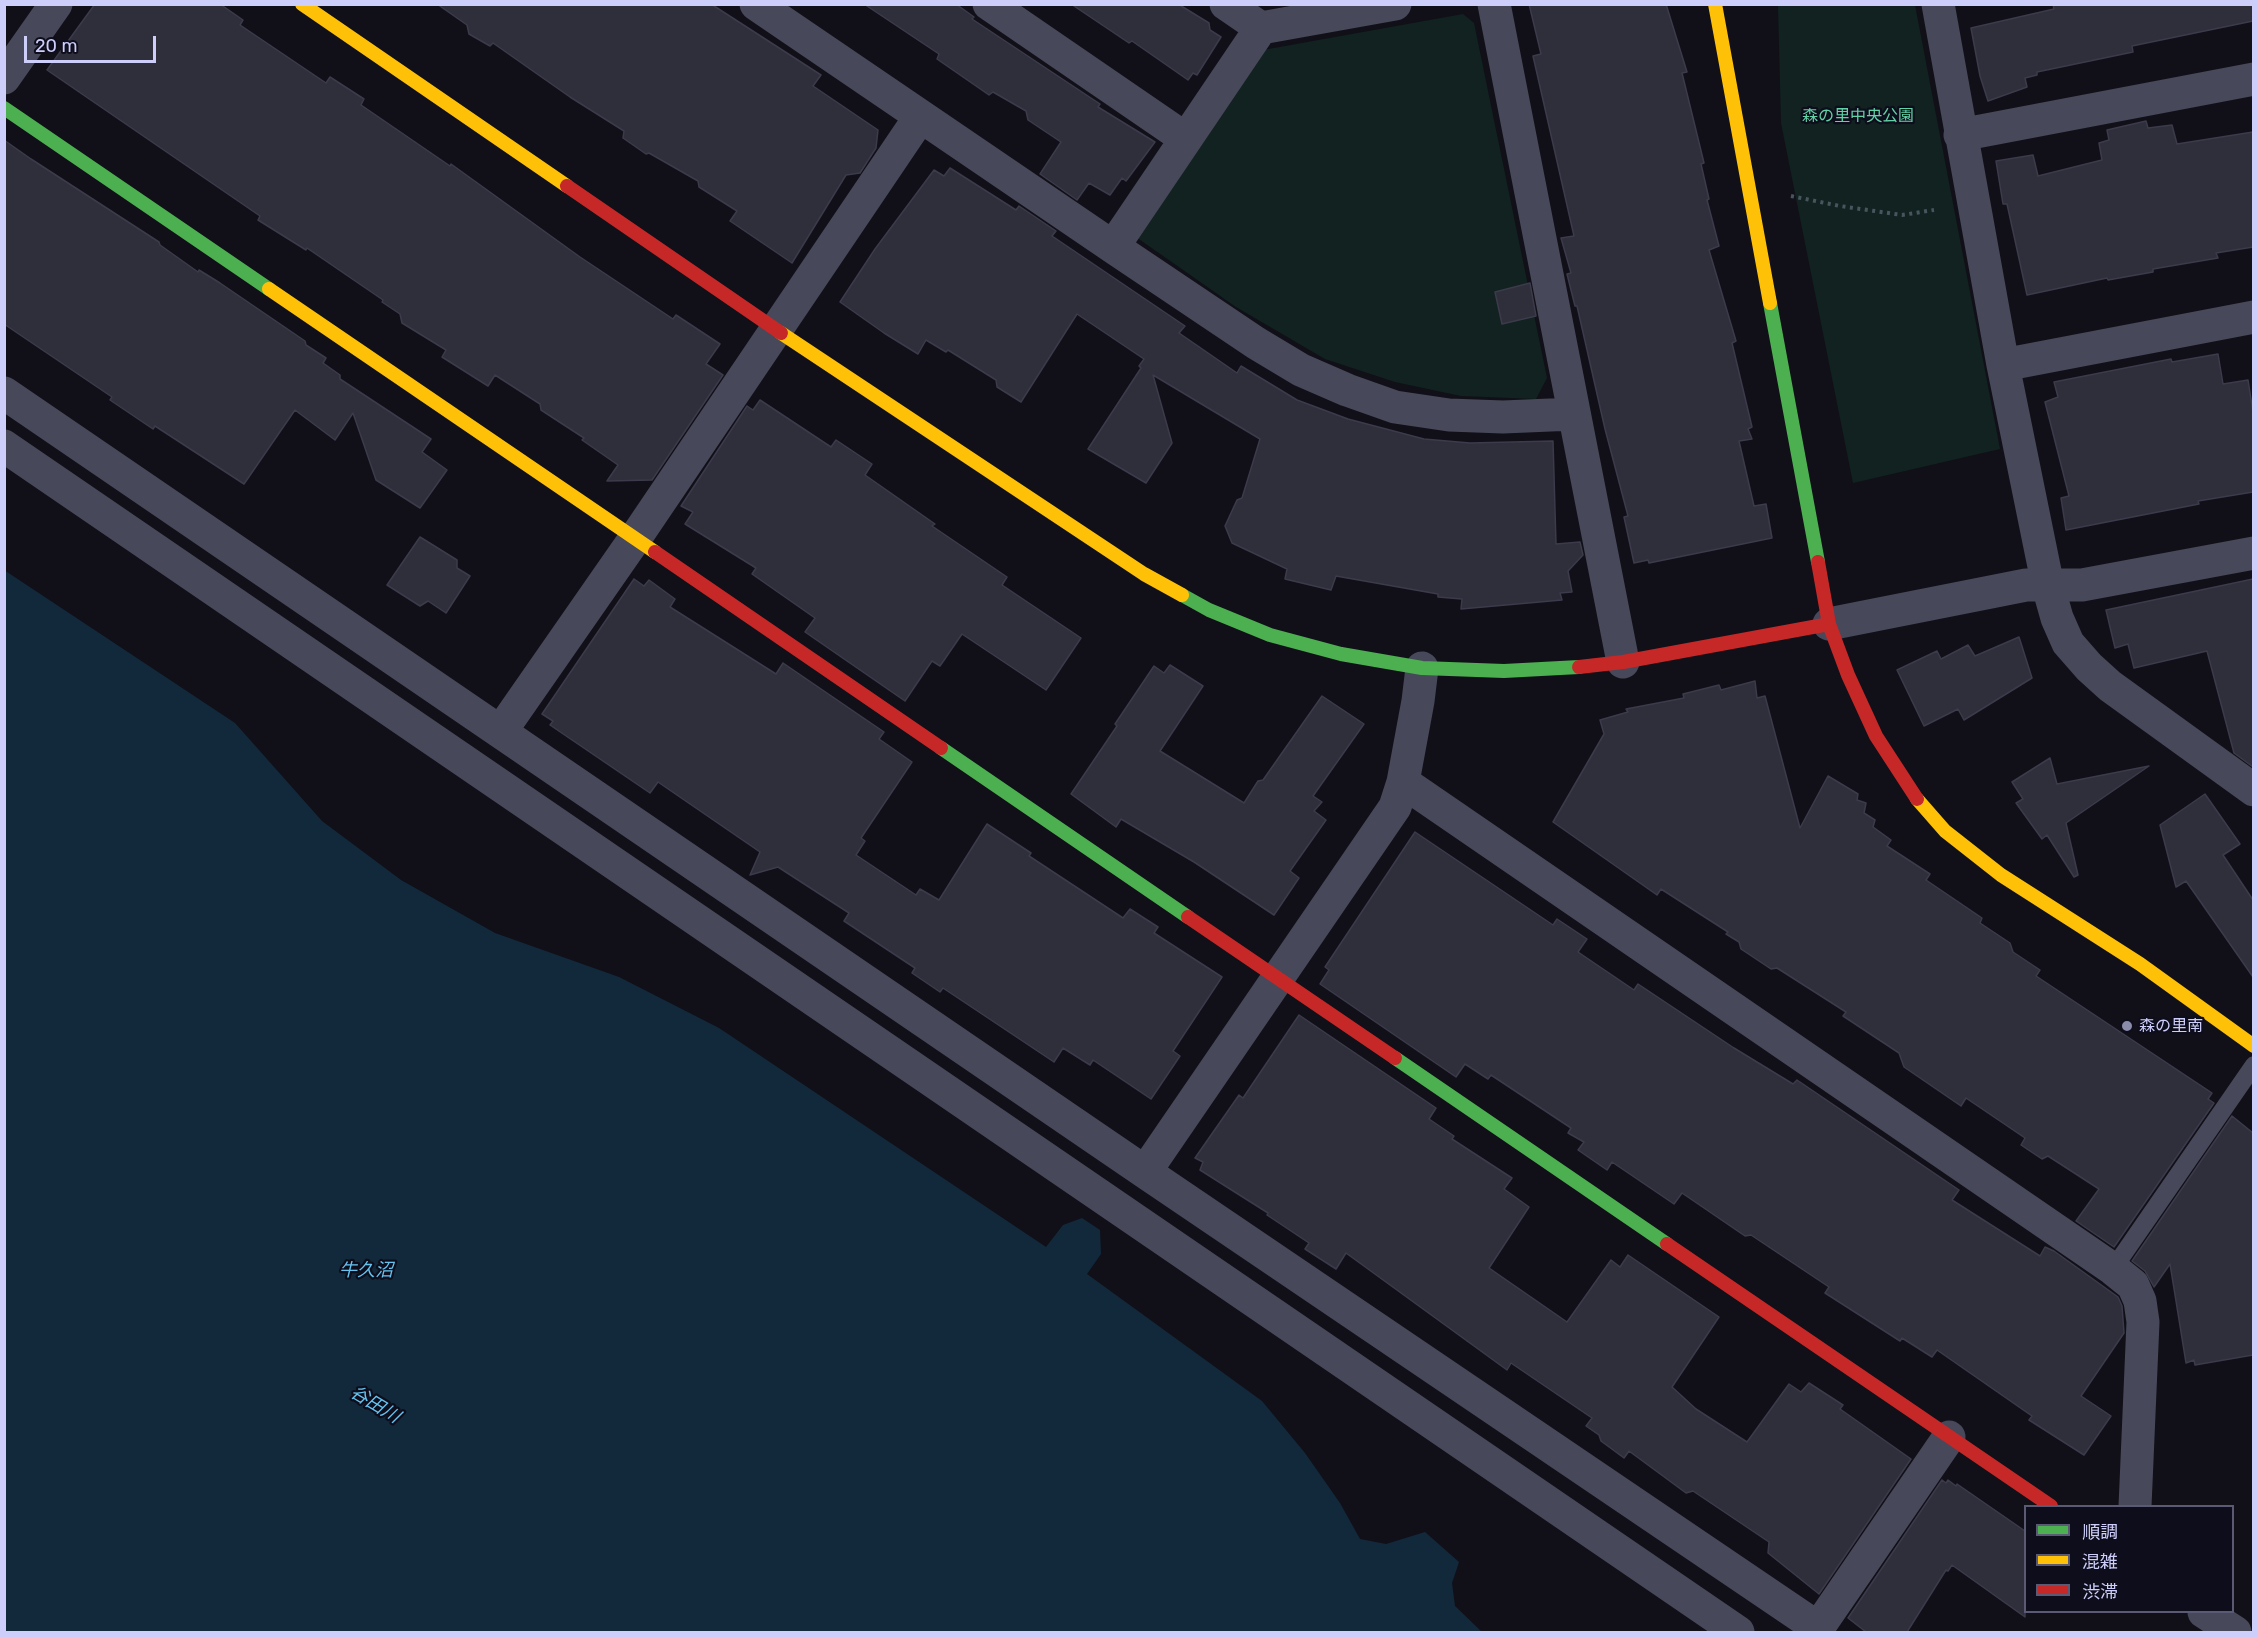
<!DOCTYPE html>
<html>
<head>
<meta charset="utf-8">
<style>
  body { margin:0 }
  #map { position:relative; width:2258px; height:1637px; overflow:hidden; background:#111018; font-family:Rubik,"Noto Sans JP",sans-serif }
  canvas { display:block }
  .frame { position:absolute; inset:0; border:6px solid #cdcefa; pointer-events:none }
  .legend { position:absolute; left:2024px; top:1505px; width:210px; height:108px; box-sizing:border-box; background:#0e0d1c; border:2px solid #5a5a75; margin:0; padding:8px 10px; list-style:none; font-size:18px; color:#cdcefa }
  .legend li { display:flex; align-items:center; gap:12px; height:30px }
  .legend b { width:30px; border:2px solid #5a5a75 }
  .scale { position:absolute; left:24px; top:36px; width:132px; height:27px; box-sizing:border-box; border:3px solid #cdcefa; border-top:0; padding-left:8px; font-size:18px; line-height:21px; white-space:nowrap; color:#cdcefa; -webkit-text-stroke:4px #0e0d1c; paint-order:stroke }
</style>
</head>
<body>
<div id="map">
<canvas width="2258" height="1637"></canvas>
<div class="frame"></div>
<ul class="legend">
<li><b style="height:8px;background:#4caf50"></b>順調</li>
<li><b style="height:8px;background:#ffc107"></b>混雑</li>
<li><b style="height:8px;background:#c62828"></b>渋滞</li>
</ul>
<div class="scale">20 m</div>
</div>
<script>
const c = document.querySelector('canvas').getContext('2d');
c.lineJoin = 'round';
function fill(path, color) { c.fillStyle = color; c.fill(path, 'evenodd'); }
const poly = rows => new Path2D(rows.map(r => 'M' + r).join(''));
function trace(path, color, width, dash) { c.strokeStyle = color; c.lineWidth = width; c.lineCap = dash ? 'butt' : 'round'; c.setLineDash(dash || []); c.stroke(path); }
function label(font, color, halo, rows, align = 'center') {
  c.font = font + ' Rubik,"Noto Sans JP",sans-serif'; c.lineWidth = 4.5; c.setLineDash([]); c.textBaseline = 'middle'; c.strokeStyle = halo; c.fillStyle = color; for (const [text, x, y, turn = 0] of rows) {
    c.save(); c.translate(x, y); c.rotate((+turn || 0) * Math.PI / 180); c.textAlign = isNaN(turn) ? turn : align; if (halo) c.strokeText(text, 0, 0); c.fillText(text, 0, 0); c.restore();
  }
}
fill(poly([
  [1778,5,1915,5,2000,449,1853,483,1781,123],
  [1463,14,1474,23,1547,378,1536,399,1461,396,1395,382,1325,359,1236,307,1136,237,1263,50]
]), '#112221');
fill(poly([
  [4,570,235,723,322,821,401,880,495,933,619,977,719,1028,1046,1247,1063,1225,1082,1218,1100,1230,1101,1254,1087,1274,1262,1401,1305,1453,1340,1503,1360,1539,1386,1544,1425,1532,1459,1562,1452,1583,1455,1606,1482,1632,5,1632]
]), '#12293c');
const building = poly([
  [95,4,220,4,243,20,240,25,326,83,330,77,364,99,361,105,450,166,451,164,580,257,673,319,676,315,720,344,706,364,723,375,652,480,607,481,618,465,582,440,584,438,541,410,540,404,495,375,488,386,442,357,446,350,402,323,400,314,382,302,383,300,307,248,306,250,258,220,260,216,47,70,95,4],
  [437,4,711,4,821,75,813,86,878,130,876,148,860,173,846,175,792,263,730,221,737,211,699,187,698,181,649,153,646,154,623,138,624,131,570,97,493,43,490,46,469,34,467,25,437,4],
  [864,4,956,4,974,17,972,19,1100,104,1098,107,1155,142,1126,181,1122,178,1110,195,1089,183,1077,200,1040,174,1061,142,1028,120,1026,111,993,92,989,95,937,59,939,54,864,4],
  [1071,4,1178,4,1209,23,1210,30,1221,37,1197,75,1193,73,1188,80,1132,41,1129,43,1071,4],
  [1529,4,1666,4,1687,72,1682,73,1704,163,1701,164,1709,199,1707,200,1719,246,1709,250,1736,341,1732,343,1752,427,1748,429,1752,439,1739,441,1754,506,1766,504,1772,538,1649,563,1648,560,1634,563,1624,517,1628,516,1605,429,1577,306,1575,306,1567,274,1571,273,1561,238,1574,236,1533,56,1541,54,1529,4],
  [2053,4,2253,4,2253,21,2132,46,2133,52,2037,72,2037,75,2025,78,2027,87,1988,101,1980,76,1971,28,2054,9,2053,4],
  [2146,121,2148,128,2172,125,2177,144,2253,132,2253,247,2216,253,2218,258,2153,269,2153,272,2108,280,2107,278,2027,295,2007,204,2003,204,1996,161,2033,155,2038,176,2102,160,2099,143,2109,140,2107,130,2146,121],
  [4,140,31,159,159,242,160,245,198,272,199,270,220,283,305,341,306,345,326,358,323,363,340,375,340,379,431,439,422,452,447,470,420,508,376,480,353,413,335,440,295,410,244,484,155,426,153,429,110,400,112,397,4,324,4,140],
  [950,168,1016,210,1019,206,1056,231,1052,236,1185,326,1179,333,1237,373,1241,366,1297,400,1348,419,1424,439,1470,443,1553,441,1556,544,1580,542,1583,555,1568,571,1572,592,1560,593,1562,600,1461,609,1462,599,1438,597,1438,594,1336,576,1331,590,1285,579,1287,569,1232,543,1225,526,1237,500,1242,498,1260,439,1153,375,1172,443,1146,483,1088,449,1141,368,1139,366,1144,359,1077,314,1021,402,997,387,996,380,948,350,946,352,926,340,918,354,884,333,840,302,875,249,934,170,944,176,950,168],
  [1530,283,1536,316,1502,324,1495,292,1530,283],
  [2218,354,2223,384,2248,380,2253,412,2253,492,2198,501,2199,504,2066,530,2061,498,2069,496,2045,402,2058,397,2054,382,2171,359,2172,362,2218,354],
  [760,400,831,447,836,440,872,464,865,475,935,524,932,526,1007,577,1002,585,1081,638,1046,690,962,634,940,666,932,661,905,701,805,632,815,618,752,574,756,568,685,524,693,512,681,506,747,406,753,410,760,400],
  [420,537,457,560,457,568,470,576,446,613,428,601,420,606,387,585,420,537],
  [634,579,644,586,649,580,675,599,670,607,776,674,783,663,884,732,879,739,912,762,861,838,865,841,856,855,916,895,920,889,939,900,987,824,1031,853,1029,856,1123,918,1130,909,1158,927,1154,933,1222,977,1173,1051,1180,1056,1151,1099,1093,1060,1090,1065,1063,1048,1054,1062,943,988,940,992,912,973,915,968,844,921,849,913,778,867,750,875,760,852,658,782,650,793,550,725,553,721,542,714,634,579],
  [2253,579,2253,767,2234,753,2207,651,2134,668,2128,644,2115,648,2106,610,2253,579],
  [2019,637,2032,678,1964,720,1958,709,1924,726,1897,670,1937,651,1941,659,1968,645,1975,656,2019,637],
  [1170,665,1203,686,1160,751,1244,803,1258,781,1263,780,1322,696,1364,724,1313,796,1322,802,1314,811,1326,820,1290,871,1299,878,1274,915,1194,862,1121,819,1116,827,1071,794,1117,726,1115,724,1154,666,1164,673,1170,665],
  [1755,681,1757,698,1765,696,1800,828,1828,776,1858,794,1857,800,1866,803,1864,813,1875,820,1873,827,1891,840,1887,846,1930,874,1926,880,1982,918,1980,923,2010,943,2013,952,2040,970,2036,976,2212,1093,2208,1099,2214,1103,2114,1247,2076,1221,2099,1189,2048,1156,2042,1159,2021,1145,2025,1138,1966,1098,1961,1106,1904,1067,1899,1053,1843,1016,1846,1012,1777,968,1771,969,1741,949,1739,942,1726,934,1728,932,1661,889,1657,895,1553,822,1604,734,1600,720,1628,712,1626,709,1684,698,1683,694,1719,685,1721,690,1755,681],
  [2050,758,2057,784,2149,766,2066,823,2078,875,2074,877,2047,835,2042,839,2016,803,2023,799,2012,782,2050,758],
  [2205,794,2240,844,2223,855,2253,900,2253,977,2186,881,2176,887,2160,825,2205,794],
  [1415,832,1553,925,1557,919,1587,939,1578,952,1634,990,1638,984,1734,1048,1793,1084,1797,1080,1959,1190,1952,1200,2040,1256,2045,1247,2054,1251,2118,1297,2122,1306,2124,1333,2081,1396,2111,1416,2084,1455,2029,1420,2032,1416,1937,1350,1932,1357,1902,1338,1900,1341,1825,1293,1829,1287,1751,1235,1745,1236,1682,1193,1674,1204,1612,1162,1607,1170,1578,1150,1584,1142,1568,1133,1571,1128,1491,1075,1488,1079,1465,1064,1456,1077,1320,984,1329,970,1325,967,1415,832],
  [1299,1015,1436,1108,1429,1119,1454,1136,1452,1139,1512,1178,1504,1189,1529,1207,1489,1268,1567,1322,1611,1260,1620,1267,1628,1255,1719,1317,1672,1387,1696,1409,1747,1442,1789,1384,1801,1392,1809,1383,1843,1405,1840,1409,1911,1459,1819,1594,1768,1553,1769,1542,1693,1491,1686,1493,1629,1451,1624,1458,1601,1441,1599,1435,1586,1426,1592,1418,1511,1363,1507,1370,1346,1253,1336,1269,1305,1249,1309,1243,1267,1215,1268,1213,1200,1170,1203,1162,1195,1158,1239,1095,1243,1098,1299,1015],
  [2232,1116,2253,1133,2253,1355,2195,1365,2194,1360,2186,1363,2170,1264,2154,1287,2145,1271,2132,1261,2232,1116],
  [1942,1480,1946,1483,1948,1480,1956,1486,1957,1484,2025,1531,2025,1617,1952,1565,1948,1571,1946,1570,1907,1632,1866,1632,1848,1618,1942,1480]
]);
fill(building, '#2f2e3b');
trace(building, '#3c3b4b', 1.5);
trace(poly([
  [1791,196,1840,206,1902,215,1934,210]
]), '#47565e', 4, [3, 4.5]);
trace(poly([
  [2113,1269,2254,1065]
]), '#474859', 18);
trace(poly([
  [756,4,1113,247,1256,343,1301,370,1347,390,1395,407,1449,415,1503,417,1574,414],
  [989,4,1186,139],
  [1226,4,1261,28,1395,4],
  [1494,4,1623,662],
  [1938,4,2003,365,2048,586,2057,618,2068,643,2089,667,2110,686,2254,790],
  [4,78,56,4],
  [1960,135,2254,79],
  [1113,247,1261,28],
  [2003,365,2254,317],
  [4,393,1145,1172,1818,1628,1949,1437],
  [4,446,1738,1632],
  [1829,624,2026,585,2082,585,2254,553],
  [501,731,636,537,920,117],
  [1403,782,2113,1269,2133,1285,2140,1301,2143,1322,2135,1506],
  [1145,1172,1395,807,1403,782,1418,701,1422,668],
  [2204,1612,2235,1632]
]), '#474859', 33);
trace(poly([
  [4,108,269,289],
  [1770,303,1818,562],
  [1182,595,1209,610,1270,635,1341,654,1422,668,1504,671,1579,667],
  [941,748,1188,917],
  [1395,1058,1667,1244]
]), '#4caf50', 14);
trace(poly([
  [302,4,567,186],
  [1715,4,1770,303],
  [269,289,655,552],
  [781,333,1144,574,1182,595],
  [1917,799,1945,831,2001,875,2140,964,2254,1046]
]), '#ffc107', 14);
trace(poly([
  [567,186,781,333],
  [655,552,941,748],
  [1818,562,1829,624,1848,675,1876,736,1917,799],
  [1579,667,1623,662,1829,624],
  [1188,917,1395,1058],
  [1667,1244,2051,1506]
]), '#c62828', 14);
for (const [x, y, r, color] of [
  [2127,1026,6,"#8b8cab"]
]) { const dot = new Path2D(); dot.arc(x, y, r, 0, 2 * Math.PI); c.fillStyle = color; c.fill(dot); trace(dot, '#0e0d1c', 2); }
label('16px', '#61d2a6', '#0e0d1c', [
  ["森の里中央公園",1858,116]
]);
label('16px', '#cdcefa', '#0e0d1c', [
  ["森の里南",2139,1026]
], 'left');
label('italic 18px', '#65c3f0', '#0e0d1c', [
  ["牛久沼",366,1271],
  ["谷田川",375,1405,31]
]);
</script>
</body>
</html>
